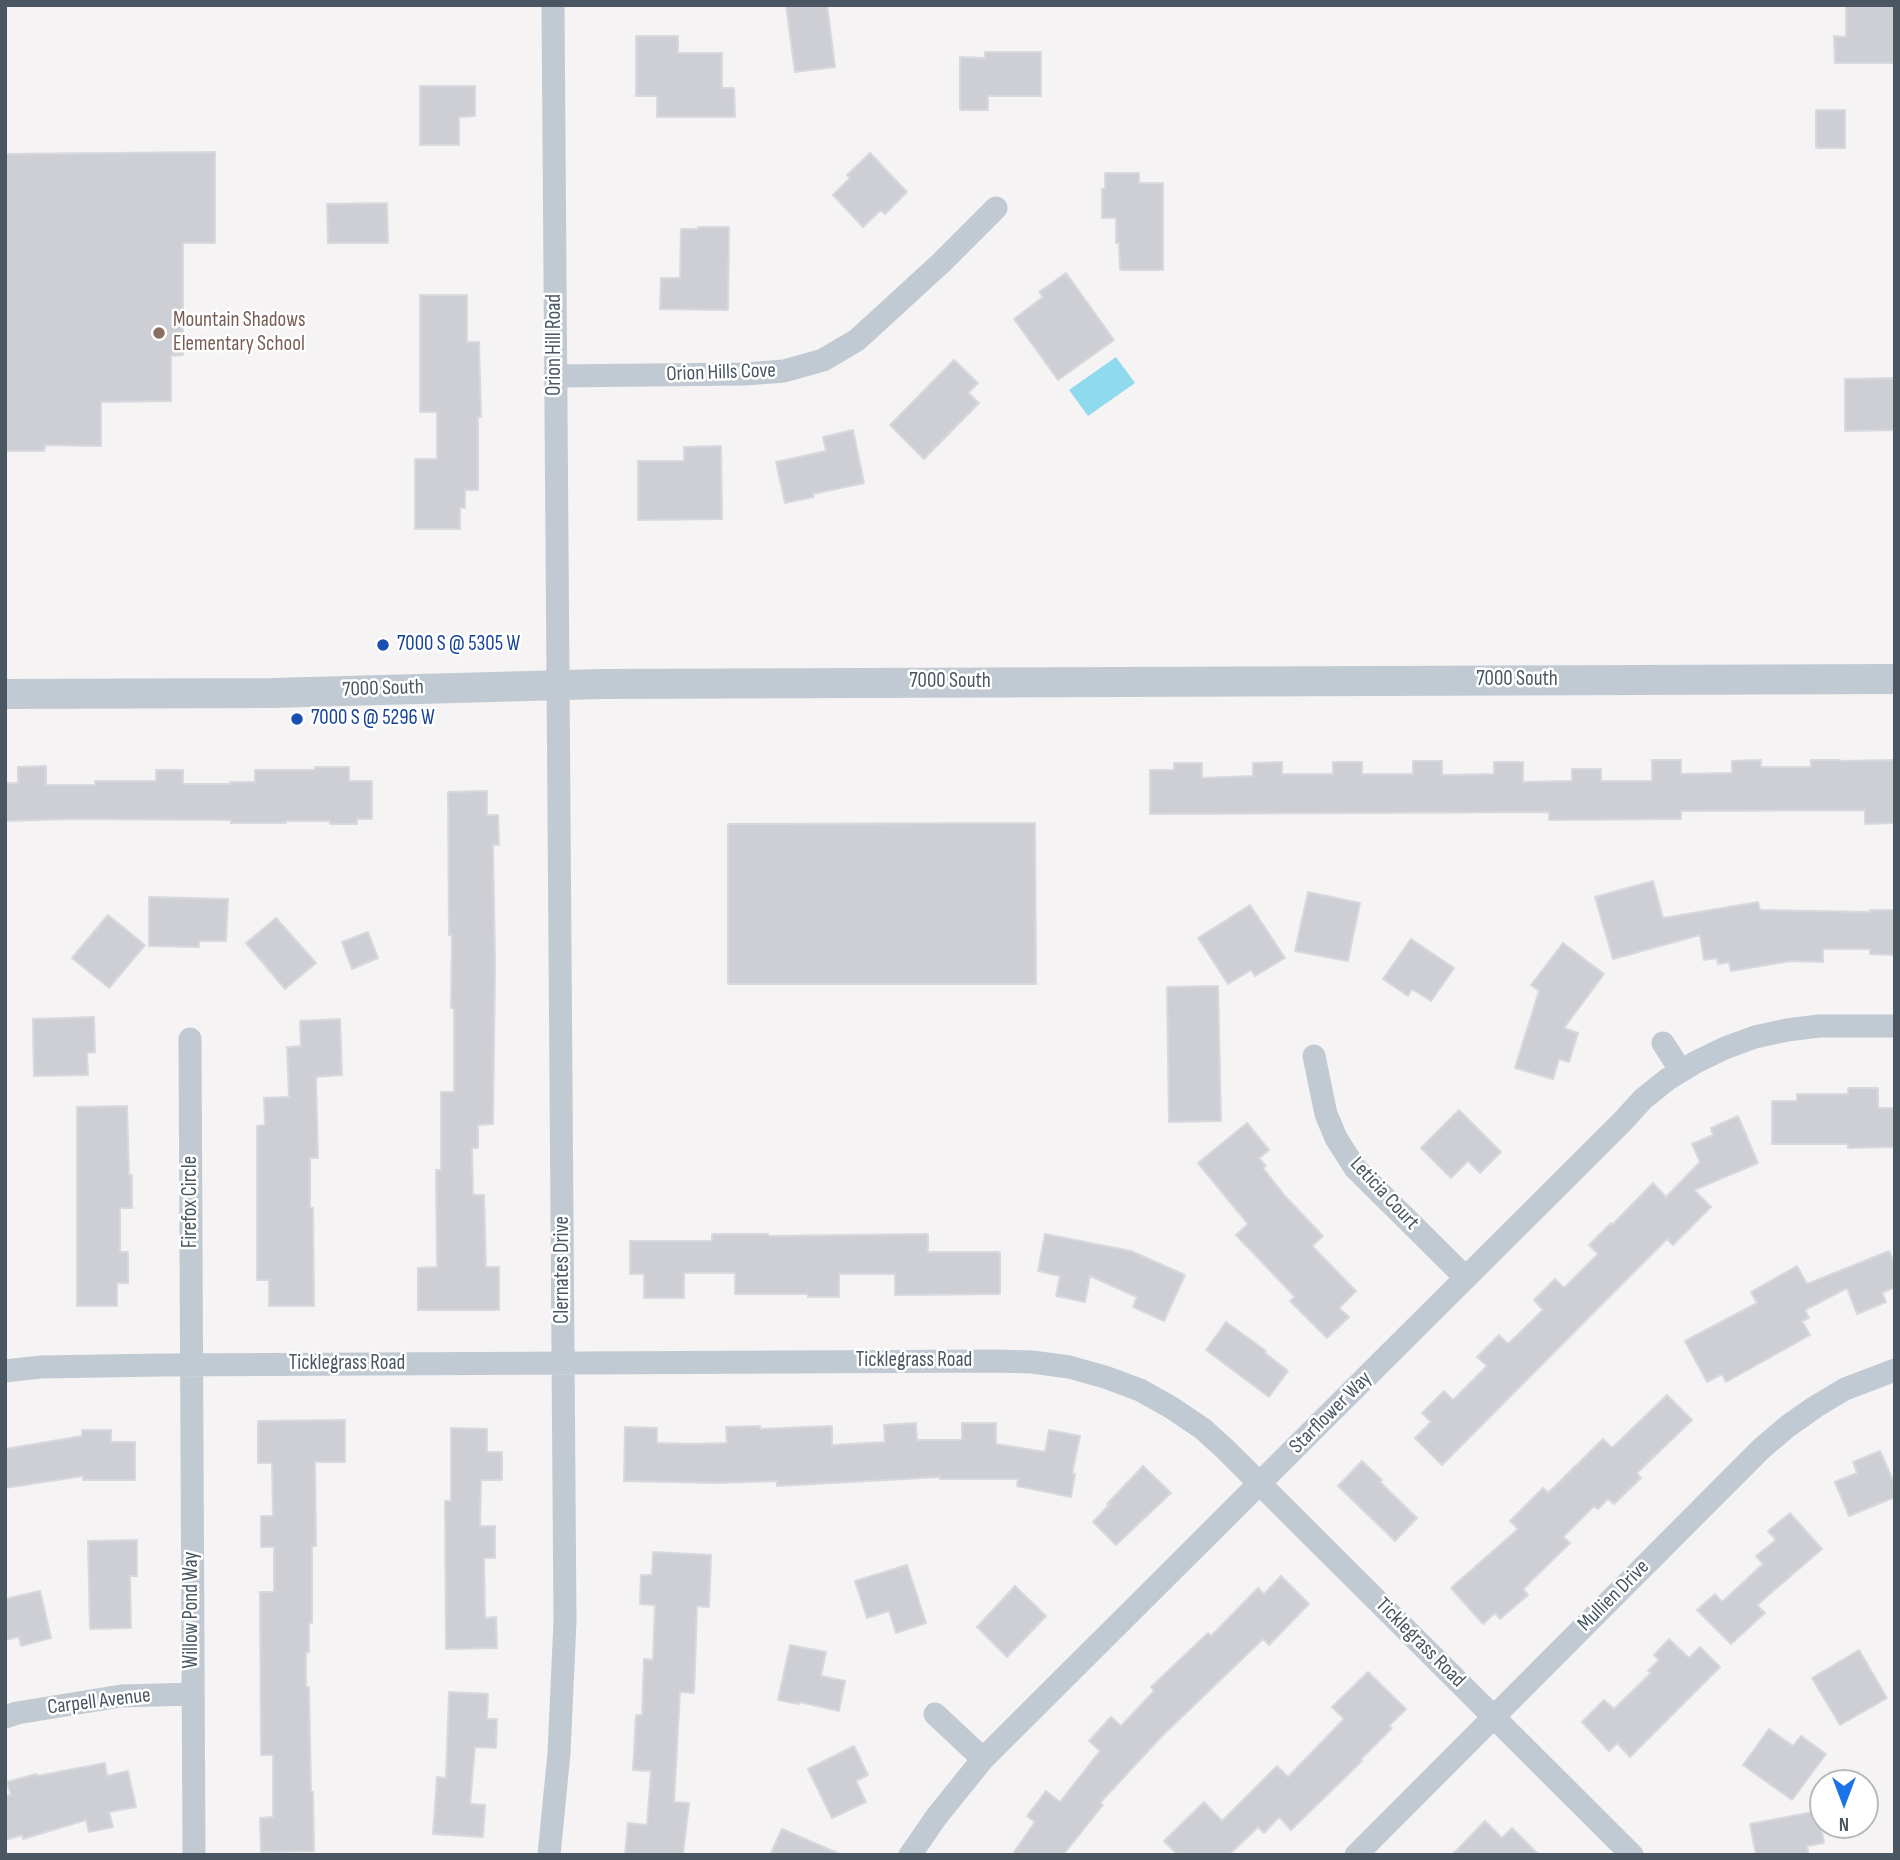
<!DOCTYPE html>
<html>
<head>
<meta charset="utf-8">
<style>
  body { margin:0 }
  #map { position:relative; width:1900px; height:1860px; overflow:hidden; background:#f5f3f3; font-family:"Sofia Sans Condensed",sans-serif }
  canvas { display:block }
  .frame { position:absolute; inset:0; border:7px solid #4a5661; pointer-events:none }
  .north { position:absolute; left:1809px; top:1769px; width:70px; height:70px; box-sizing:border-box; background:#fff; border:2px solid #b7bbc0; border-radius:50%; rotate:180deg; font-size:19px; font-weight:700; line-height:28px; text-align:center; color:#4a5661 }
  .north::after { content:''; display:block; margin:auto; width:24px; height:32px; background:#1a73e8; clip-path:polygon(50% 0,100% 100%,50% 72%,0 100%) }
</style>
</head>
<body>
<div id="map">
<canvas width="1900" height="1860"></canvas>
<div class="frame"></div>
<div class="north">N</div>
</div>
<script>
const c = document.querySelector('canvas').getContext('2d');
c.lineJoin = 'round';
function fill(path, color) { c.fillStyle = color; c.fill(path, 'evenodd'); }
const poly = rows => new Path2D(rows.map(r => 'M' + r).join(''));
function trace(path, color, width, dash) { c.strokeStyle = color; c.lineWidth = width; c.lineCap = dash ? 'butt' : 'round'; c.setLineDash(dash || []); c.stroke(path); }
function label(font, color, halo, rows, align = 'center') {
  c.font = font + ' "Sofia Sans Condensed",sans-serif'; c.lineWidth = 5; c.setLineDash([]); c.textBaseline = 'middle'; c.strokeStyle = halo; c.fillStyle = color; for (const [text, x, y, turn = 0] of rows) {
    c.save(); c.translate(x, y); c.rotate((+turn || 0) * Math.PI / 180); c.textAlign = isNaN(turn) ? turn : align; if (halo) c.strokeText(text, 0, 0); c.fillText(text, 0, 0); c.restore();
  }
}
fill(poly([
  [1116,357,1135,383,1088,416,1069,390]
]), '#90daee');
const building = poly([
  [786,5,827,5,835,67,795,72,786,5],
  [1846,5,1895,5,1895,63,1835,63,1834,36,1846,37,1846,5],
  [636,36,678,36,678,53,722,53,722,88,734,88,735,117,657,117,657,96,636,96,636,36],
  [985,52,1041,52,1041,96,988,96,988,110,960,110,960,57,985,58,985,52],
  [420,86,475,86,475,116,459,117,459,145,420,145,420,86],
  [1816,110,1845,110,1845,148,1816,148,1816,110],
  [215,152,215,243,183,243,183,355,171,356,171,401,101,402,101,446,45,445,44,451,5,451,5,154,215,152],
  [870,153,907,192,885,214,881,210,863,227,833,195,850,178,847,175,870,153],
  [1105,173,1139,173,1139,183,1163,183,1163,270,1120,270,1119,243,1116,243,1116,218,1102,218,1102,189,1105,189,1105,173],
  [387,203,388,243,328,243,327,204,387,203],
  [698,227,729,227,728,310,660,309,661,278,680,278,681,229,698,229,698,227],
  [1066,273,1114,340,1058,380,1014,319,1043,297,1039,292,1066,273],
  [420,295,467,295,467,342,479,342,481,417,478,417,478,490,465,490,465,508,460,508,460,529,415,529,415,459,437,459,437,412,420,412,420,295],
  [954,360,978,383,968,393,979,403,924,459,890,425,954,360],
  [1895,378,1895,430,1845,431,1845,379,1895,378],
  [853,430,864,483,813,494,814,497,785,503,776,462,826,451,823,437,853,430],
  [721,446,722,519,638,520,638,461,684,461,684,447,721,446],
  [1652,760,1681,760,1681,774,1732,773,1732,761,1761,760,1761,767,1811,767,1811,760,1840,760,1840,761,1895,760,1895,823,1865,824,1865,810,1681,811,1681,819,1549,820,1549,812,1150,814,1150,770,1174,770,1174,763,1202,763,1202,778,1253,776,1253,763,1282,762,1282,774,1333,774,1333,762,1362,762,1362,774,1413,774,1413,761,1442,761,1442,775,1494,774,1494,762,1523,762,1523,782,1572,781,1572,769,1601,769,1601,781,1652,781,1652,760],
  [46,766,46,785,95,785,95,781,156,781,156,770,183,770,183,784,230,784,230,782,255,782,255,770,315,770,315,767,349,767,349,781,372,781,372,819,357,819,357,824,330,824,330,821,286,821,286,823,231,823,231,820,70,819,5,821,5,783,18,783,18,767,46,766],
  [487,791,487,815,498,815,499,845,493,845,495,963,493,1124,478,1125,478,1148,472,1148,473,1195,484,1195,486,1267,499,1267,499,1310,418,1310,418,1268,437,1267,436,1170,441,1170,441,1092,454,1092,454,1008,451,1008,452,935,449,935,448,792,487,791],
  [1035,823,1036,984,728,984,728,824,1035,823],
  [1653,881,1663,918,1758,902,1760,910,1870,912,1870,910,1895,910,1895,955,1870,954,1870,949,1823,949,1823,962,1791,961,1731,971,1729,962,1718,964,1717,958,1704,960,1700,935,1613,959,1595,897,1653,881],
  [1308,892,1360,903,1348,961,1295,951,1308,892],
  [149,897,228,899,226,941,199,941,199,947,149,946,149,897],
  [1250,905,1285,958,1255,976,1251,970,1228,984,1198,938,1250,905],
  [108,915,145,945,109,988,72,958,108,915],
  [276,918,316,963,285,989,246,943,276,918],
  [368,932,378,958,352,969,342,942,368,932],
  [1411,939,1454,968,1431,1001,1412,989,1408,996,1383,979,1411,939],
  [1563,943,1604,974,1564,1028,1578,1033,1569,1062,1559,1059,1553,1079,1515,1068,1539,991,1531,985,1563,943],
  [1218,986,1221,1121,1169,1122,1167,987,1218,986],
  [94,1017,95,1052,87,1053,88,1075,34,1076,33,1019,94,1017],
  [340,1019,342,1075,316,1077,318,1158,310,1158,310,1208,313,1208,314,1306,269,1306,269,1280,257,1280,257,1126,265,1125,264,1098,289,1097,287,1047,301,1046,300,1021,340,1019],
  [1848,1088,1878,1088,1878,1108,1895,1108,1895,1147,1848,1148,1848,1144,1772,1144,1772,1101,1797,1101,1797,1094,1848,1094,1848,1088],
  [127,1106,129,1175,132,1175,132,1208,120,1208,120,1252,128,1252,128,1283,117,1283,117,1306,77,1306,77,1107,127,1106],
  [1459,1110,1501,1152,1480,1173,1468,1161,1451,1178,1421,1148,1459,1110],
  [1738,1116,1758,1163,1694,1190,1711,1207,1673,1245,1667,1239,1442,1465,1415,1438,1431,1422,1422,1413,1444,1391,1453,1400,1487,1366,1477,1357,1499,1335,1508,1344,1543,1310,1534,1300,1555,1279,1564,1288,1598,1254,1589,1245,1611,1223,1612,1225,1653,1183,1666,1197,1700,1162,1692,1144,1713,1135,1711,1128,1738,1116],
  [1247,1123,1269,1150,1259,1158,1266,1166,1263,1168,1285,1196,1323,1236,1312,1246,1356,1291,1339,1308,1349,1317,1327,1338,1290,1301,1295,1297,1236,1235,1248,1224,1198,1163,1247,1123],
  [712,1234,768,1234,768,1236,928,1234,928,1252,1000,1252,1000,1294,895,1295,895,1274,839,1274,839,1297,808,1297,808,1294,735,1294,735,1273,684,1273,684,1298,644,1298,644,1274,630,1274,630,1241,712,1241,712,1234],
  [1045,1234,1131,1251,1185,1275,1164,1321,1133,1307,1137,1297,1090,1276,1085,1302,1056,1296,1060,1276,1038,1271,1045,1234],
  [1889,1251,1895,1265,1895,1287,1882,1293,1886,1302,1857,1314,1847,1288,1805,1310,1809,1318,1802,1321,1810,1335,1726,1382,1722,1374,1707,1382,1685,1341,1757,1303,1751,1292,1797,1266,1807,1284,1889,1251],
  [1226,1322,1266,1351,1265,1353,1288,1371,1269,1397,1206,1350,1226,1322],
  [1667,1395,1692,1420,1637,1473,1641,1478,1614,1504,1608,1499,1598,1509,1594,1506,1563,1537,1570,1543,1523,1589,1528,1595,1500,1619,1495,1613,1483,1624,1451,1588,1518,1529,1510,1521,1543,1488,1548,1493,1603,1439,1612,1448,1667,1395],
  [345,1420,345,1462,315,1462,316,1546,312,1546,312,1623,309,1623,309,1652,306,1652,306,1687,309,1687,311,1792,313,1792,314,1851,261,1852,260,1818,273,1817,273,1755,261,1755,260,1592,274,1592,274,1547,261,1547,261,1516,273,1516,272,1463,258,1463,258,1421,345,1420],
  [916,1423,917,1440,962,1440,962,1423,996,1423,996,1444,1045,1452,1049,1430,1080,1436,1072,1474,1075,1474,1071,1497,1017,1486,1018,1479,940,1479,940,1477,777,1486,777,1481,716,1483,624,1481,625,1427,657,1428,657,1443,693,1444,727,1443,726,1427,760,1426,760,1429,832,1426,832,1445,885,1442,884,1425,916,1423],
  [451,1428,487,1429,487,1452,502,1452,502,1480,481,1480,480,1526,495,1526,495,1558,484,1558,485,1618,496,1617,497,1648,446,1649,445,1501,451,1501,451,1428],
  [82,1430,111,1430,111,1442,135,1442,135,1480,83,1480,83,1476,5,1488,5,1449,82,1436,82,1430],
  [1880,1451,1895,1485,1895,1497,1849,1516,1835,1482,1857,1473,1853,1462,1880,1451],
  [1362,1461,1382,1480,1380,1482,1417,1518,1395,1541,1338,1486,1362,1461],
  [1143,1466,1171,1493,1116,1545,1093,1522,1110,1504,1107,1504,1143,1466],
  [1790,1513,1822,1549,1757,1605,1765,1613,1731,1644,1697,1610,1715,1594,1722,1602,1763,1564,1756,1556,1776,1540,1768,1531,1790,1513],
  [137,1540,137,1576,130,1576,131,1628,90,1629,88,1541,137,1540],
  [653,1552,711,1555,709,1607,697,1606,694,1693,680,1692,674,1802,689,1803,683,1855,625,1855,628,1823,647,1825,651,1771,633,1770,636,1715,642,1715,644,1659,653,1660,655,1605,640,1604,641,1575,652,1575,653,1552],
  [907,1565,926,1623,896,1633,889,1611,867,1618,855,1581,907,1565],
  [1281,1576,1309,1604,1269,1645,1263,1639,1162,1736,1100,1803,1103,1805,1063,1855,1012,1855,1035,1822,1027,1816,1046,1791,1060,1802,1100,1751,1089,1741,1111,1717,1121,1726,1154,1691,1151,1687,1208,1633,1211,1636,1258,1588,1264,1594,1281,1576],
  [1015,1586,1046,1616,1007,1657,977,1627,1015,1586],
  [40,1591,51,1638,21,1646,19,1637,5,1640,5,1599,40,1591],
  [1669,1639,1689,1658,1700,1647,1720,1667,1630,1757,1617,1743,1609,1751,1582,1722,1604,1700,1614,1709,1651,1673,1648,1671,1659,1660,1654,1655,1669,1639],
  [790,1645,826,1652,821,1676,845,1681,839,1711,800,1702,799,1704,778,1700,790,1645],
  [1859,1650,1887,1698,1840,1725,1812,1678,1859,1650],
  [1368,1672,1406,1709,1389,1726,1392,1728,1360,1760,1362,1761,1291,1830,1279,1817,1264,1833,1258,1827,1229,1855,1178,1855,1164,1841,1204,1802,1222,1821,1277,1766,1288,1777,1344,1719,1332,1707,1368,1672],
  [449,1692,488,1694,487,1719,497,1719,496,1748,475,1747,470,1804,485,1805,483,1837,433,1834,437,1777,446,1778,449,1692],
  [1769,1729,1793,1746,1801,1736,1826,1754,1792,1800,1743,1765,1769,1729],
  [854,1746,868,1775,856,1781,866,1802,832,1818,808,1769,854,1746],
  [105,1763,107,1776,128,1771,136,1807,109,1812,113,1827,89,1832,86,1820,23,1839,22,1835,5,1840,5,1796,11,1795,7,1782,36,1774,37,1776,105,1763],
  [1818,1811,1824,1843,1807,1846,1809,1855,1756,1855,1750,1824,1818,1811],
  [1485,1821,1502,1838,1512,1828,1539,1855,1452,1855,1485,1821],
  [782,1829,842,1855,770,1855,782,1829]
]);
fill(building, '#cdcfd5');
trace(building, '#d7d9de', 2);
trace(poly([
  [555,376,745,374,784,371,823,360,857,340,941,263,996,208],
  [190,1039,194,1855],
  [1663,1043,1681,1071],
  [1314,1056,1326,1114,1336,1138,1355,1168,1466,1278],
  [5,1371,41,1367,162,1365,995,1361,1032,1362,1069,1367,1105,1377,1140,1390,1172,1408,1203,1429,1225,1449,1632,1855],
  [935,1714,983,1759],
  [5,1717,17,1713,121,1696,193,1694],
  [549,1855,559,1753,565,1621,553,5],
  [910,1855,937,1816,983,1759,1623,1121,1643,1099,1668,1079,1696,1062,1725,1048,1755,1037,1787,1030,1819,1026,1895,1026],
  [1356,1855,1761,1449,1788,1426,1815,1407,1845,1389,1895,1370]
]), '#c1cad2', 23);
trace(poly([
  [5,694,272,693,602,684,1895,679]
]), '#c1cad2', 30);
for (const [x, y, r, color] of [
  [159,333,7,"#8d6e63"],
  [383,645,7,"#1a4fb4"],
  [297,719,7,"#1a4fb4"]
]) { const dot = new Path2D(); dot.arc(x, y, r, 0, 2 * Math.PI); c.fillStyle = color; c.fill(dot); trace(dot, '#fff', 2.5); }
label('21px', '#785e54', '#fff', [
  ["Mountain Shadows",173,321],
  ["Elementary School",173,345]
], 'left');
label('21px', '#4a5661', '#fff', [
  ["Orion Hill Road",555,345,-90],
  ["Orion Hills Cove",721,373,-2],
  ["7000 South",1517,680],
  ["7000 South",950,682],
  ["7000 South",383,689,-2],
  ["Leticia Court",1384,1194,47],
  ["Firefox Circle",191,1202,-90],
  ["Clernates Drive",563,1270,-90],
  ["Ticklegrass Road",914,1361],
  ["Ticklegrass Road",347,1364],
  ["Starflower Way",1331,1413,-45],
  ["Mullien Drive",1614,1596,-45],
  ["Willow Pond Way",192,1610,-90],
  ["Ticklegrass Road",1420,1643,45],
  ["Carpell Avenue",99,1702,-7]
]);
label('21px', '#164399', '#fff', [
  ["7000 S @ 5305 W",397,645],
  ["7000 S @ 5296 W",311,719]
], 'left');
</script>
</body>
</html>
